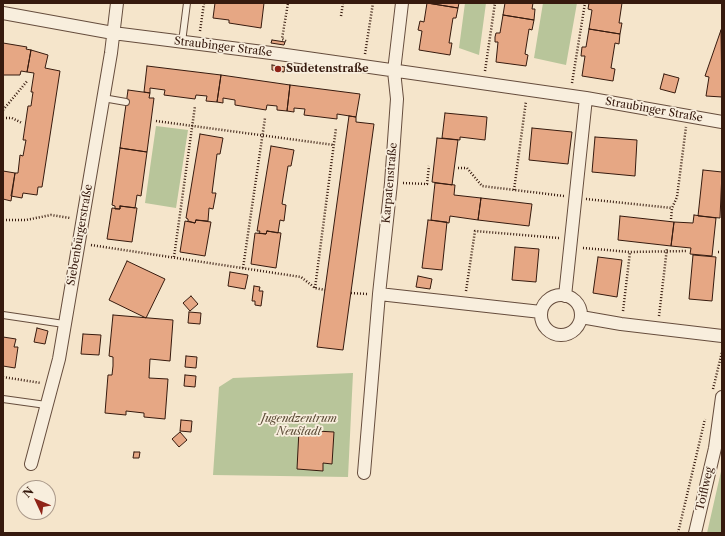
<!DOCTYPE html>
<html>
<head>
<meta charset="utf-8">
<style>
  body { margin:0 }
  #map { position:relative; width:725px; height:536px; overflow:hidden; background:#f5e5cb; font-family:"Libre Caslon Text",serif }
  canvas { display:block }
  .frame { position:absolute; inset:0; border:4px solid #361a0e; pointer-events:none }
  .north { position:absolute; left:16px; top:480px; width:40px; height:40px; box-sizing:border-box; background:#f8eedd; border:1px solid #aa998a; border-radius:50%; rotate:314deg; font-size:11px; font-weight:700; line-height:16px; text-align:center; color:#361a0e }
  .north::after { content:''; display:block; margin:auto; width:14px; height:18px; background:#8f2418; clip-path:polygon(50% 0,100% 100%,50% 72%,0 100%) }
</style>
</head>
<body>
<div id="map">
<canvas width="725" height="536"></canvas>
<div class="frame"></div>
<div class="north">N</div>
</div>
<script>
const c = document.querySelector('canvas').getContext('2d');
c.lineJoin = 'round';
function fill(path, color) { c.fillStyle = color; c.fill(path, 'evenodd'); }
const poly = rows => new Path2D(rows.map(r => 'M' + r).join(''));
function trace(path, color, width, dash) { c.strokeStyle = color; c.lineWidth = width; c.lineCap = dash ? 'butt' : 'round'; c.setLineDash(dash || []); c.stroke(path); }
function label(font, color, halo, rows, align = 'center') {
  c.font = font + ' "Libre Caslon Text",serif'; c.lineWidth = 3.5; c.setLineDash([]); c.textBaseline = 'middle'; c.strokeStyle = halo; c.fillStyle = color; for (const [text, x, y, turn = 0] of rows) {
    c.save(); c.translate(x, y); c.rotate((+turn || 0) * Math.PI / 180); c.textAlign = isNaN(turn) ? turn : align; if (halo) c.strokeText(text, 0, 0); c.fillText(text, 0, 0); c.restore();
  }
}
fill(poly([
  [465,3,486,3,479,55,459,48],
  [543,3,577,3,566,65,534,58],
  [156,126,188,130,176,208,145,203],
  [353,373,348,477,213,475,219,387,233,378],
  [722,467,722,533,707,533]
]), '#b8c59a');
const building = poly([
  [215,3,264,3,261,28,229,23,229,20,213,18,215,3],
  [427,3,458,8,456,18,453,18,449,43,452,43,450,55,419,50,422,31,418,30,420,21,424,22,427,3],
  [427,3,459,3,458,8,427,3],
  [505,3,533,3,532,9,535,9,534,20,503,15,505,3],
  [589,3,622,3,619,23,622,23,620,34,589,29,592,10,588,9,589,3],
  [503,15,534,20,532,30,529,29,525,54,528,55,526,66,496,62,498,42,495,42,495,37,496,33,500,33,503,15],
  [589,29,620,34,619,44,615,43,611,68,615,69,613,81,582,76,585,56,581,56,582,47,586,47,589,29],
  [721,30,722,97,706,96,709,77,705,76,721,30],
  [272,40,285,42,284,45,271,43,272,40],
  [3,43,27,47,26,49,31,50,27,72,21,71,20,75,3,75,3,43],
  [31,50,48,55,45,68,60,71,42,187,38,187,37,195,23,193,22,198,11,196,15,173,18,173,20,155,23,156,26,140,23,140,28,106,31,106,33,92,31,92,34,73,27,72,31,50],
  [272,65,285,67,284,72,272,70,272,65],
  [147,66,221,75,217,102,206,101,207,96,196,95,195,99,164,95,165,90,150,88,150,93,144,92,147,66],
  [664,74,679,78,675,93,660,89,664,74],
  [221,75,290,85,287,111,277,110,277,106,267,105,266,110,235,105,235,100,223,98,223,103,217,102,221,75],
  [290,85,360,94,356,117,337,114,337,119,304,115,305,109,294,108,294,112,287,111,290,85],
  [128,90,150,93,149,98,154,98,147,152,120,148,128,90],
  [445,113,487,117,485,140,460,137,460,140,442,138,445,113],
  [349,116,356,117,356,122,374,124,343,350,317,347,349,116],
  [532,128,572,132,568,164,529,160,532,128],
  [200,134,223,138,220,154,217,154,212,193,216,193,213,209,209,208,208,221,196,220,195,223,188,221,188,219,186,218,200,134],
  [595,137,637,140,635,176,592,172,595,137],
  [437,138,458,140,452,185,432,182,437,138],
  [271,146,294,150,291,166,288,166,282,204,286,205,284,221,280,220,278,233,267,231,266,234,259,233,260,231,257,231,271,146],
  [120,148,147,152,141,196,137,195,135,208,120,206,120,209,115,209,115,206,112,205,120,148],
  [703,170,722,172,720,218,698,216,703,170],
  [3,171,15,173,11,201,3,199,3,171],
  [435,183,455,185,454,195,481,198,478,220,450,216,449,223,431,220,435,183],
  [481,198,532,204,529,226,478,220,481,198],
  [120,206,137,208,132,242,107,239,112,208,120,209,120,206],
  [694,215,716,218,712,256,690,254,691,248,671,246,674,222,693,223,694,215],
  [620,216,674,222,671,246,618,240,620,216],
  [196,220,211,222,205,256,180,252,185,221,195,223,196,220],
  [428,220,447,222,442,270,422,268,428,220],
  [267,231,281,233,276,268,251,264,255,233,266,234,267,231],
  [515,247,539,249,536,282,512,280,515,247],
  [693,255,716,257,712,301,689,299,693,255],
  [598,257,622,260,617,297,593,293,598,257],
  [127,261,165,279,146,318,109,300,127,261],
  [230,272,248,275,245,289,228,286,230,272],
  [418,276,432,279,430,289,416,287,418,276],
  [254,286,260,287,259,291,263,291,261,306,255,305,255,301,252,301,254,286],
  [191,296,198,304,190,311,183,303,191,296],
  [189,312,201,313,200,324,188,323,189,312],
  [113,315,173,320,170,361,150,359,149,378,168,379,165,419,144,417,144,413,126,411,126,415,105,413,108,375,112,375,113,366,113,357,109,356,113,315],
  [37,328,48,331,45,344,34,342,37,328],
  [83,334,101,335,99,355,81,354,83,334],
  [3,337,16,339,14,347,18,347,15,368,3,366,3,337],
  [186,356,197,357,196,368,185,367,186,356],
  [185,375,196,376,195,387,184,386,185,375],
  [181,420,192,421,191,432,180,431,181,420],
  [299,430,334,432,332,464,323,463,323,471,297,469,299,430],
  [180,432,187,440,179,447,172,439,180,432],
  [134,452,140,452,139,458,133,458,134,452]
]);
fill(building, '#e6a784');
trace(building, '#361a0e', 1);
const service = poly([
  [182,42,187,3],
  [103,98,126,102],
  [3,315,64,324],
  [3,399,46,405]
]);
const minor = poly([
  [3,13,113,33,279,54,586,98,722,122],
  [379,294,541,312],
  '541 315a20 20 0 1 1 40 0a20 20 0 1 1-40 0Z',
  [565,296,586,98],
  [581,317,621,324,722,336],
  [31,464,59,359,111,53,117,3],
  [364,473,379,294,391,183,397,99,394,71,402,3],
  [695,533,715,448,722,397]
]);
trace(service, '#664d3d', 8);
trace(minor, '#664d3d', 14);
trace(poly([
  [341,16,343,3],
  [200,31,204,3],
  [286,41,282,39,288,3],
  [365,54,373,3],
  [485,71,495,3],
  [572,83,585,3],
  [3,110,28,80],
  [3,118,12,118,22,123],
  [156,121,334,145],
  [458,168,467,168,482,186,564,196],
  [403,183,427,184,429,166],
  [514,190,526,101],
  [586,199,672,208],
  [671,219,672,208,677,197,686,127],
  [3,220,26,220,51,215,70,218],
  [91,245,301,277,315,288,325,290],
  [583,248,630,252,687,251],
  [718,252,722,252],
  [174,257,195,106],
  [243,268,265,118],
  [315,288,336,128],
  [466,291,475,231,559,238],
  [351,293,367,294],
  [623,311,630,252],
  [659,316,667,248],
  [3,377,41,383],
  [713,389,722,352],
  [678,533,705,419]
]), '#361a0e', 2.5, [1, 2]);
trace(service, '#f8eedd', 6);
trace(minor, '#f8eedd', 12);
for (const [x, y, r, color] of [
  [278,69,4,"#8f2418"]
]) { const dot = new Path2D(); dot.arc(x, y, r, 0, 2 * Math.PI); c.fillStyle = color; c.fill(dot); trace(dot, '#f8eedd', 1.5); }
label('11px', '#361a0e', '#f8eedd', [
  ["Straubinger Straße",223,47,7],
  ["Straubinger Straße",654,110,10],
  ["Karpatenstraße",390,183,-85],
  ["Siebenbürgerstraße",80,235,-80],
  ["Toiflweg",705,489,-77]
]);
label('bold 11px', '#361a0e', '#f8eedd', [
  ["Sudetenstraße",286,69]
], 'left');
label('italic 11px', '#5d4d38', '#f8eedd', [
  ["Jugendzentrum",299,419],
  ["Neustadt",299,432]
]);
</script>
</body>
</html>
